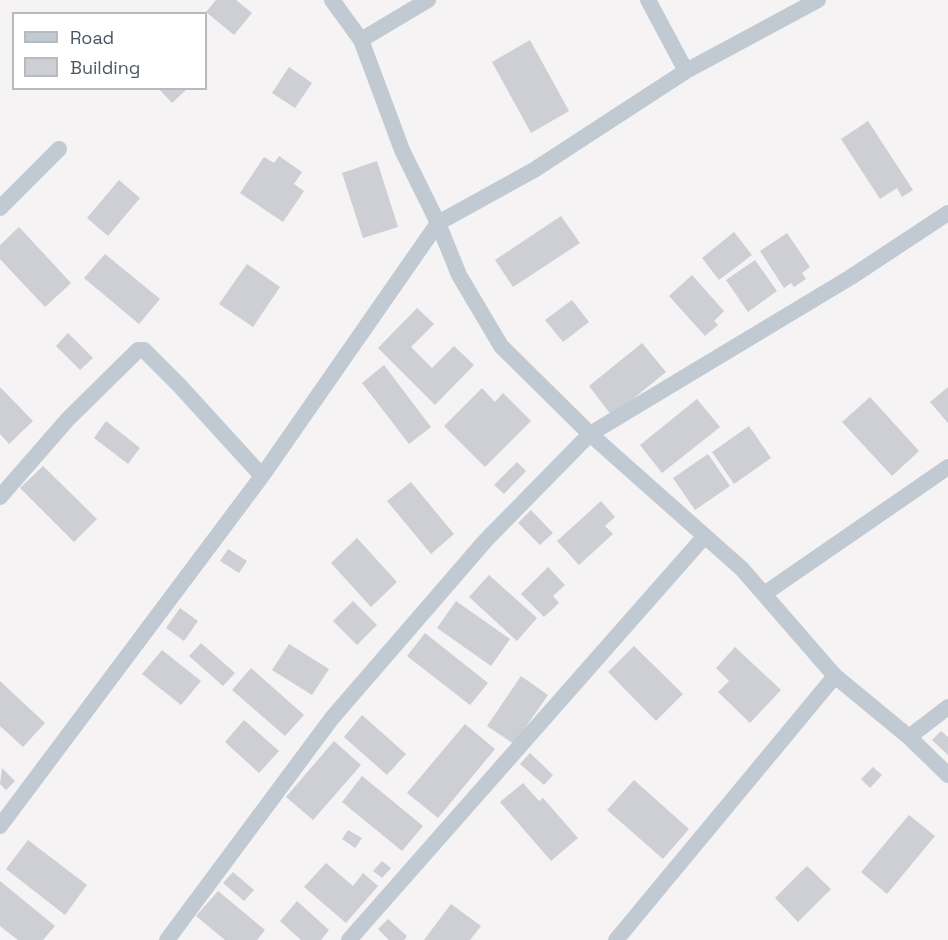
<!DOCTYPE html>
<html>
<head>
<meta charset="utf-8">
<style>
  body { margin:0 }
  #map { position:relative; width:948px; height:940px; overflow:hidden; background:#f5f3f3; font-family:"Space Grotesk",sans-serif }
  canvas { display:block }
  .legend { position:absolute; left:12px; top:12px; width:195px; height:78px; box-sizing:border-box; background:#fff; border:2px solid #b7bbc0; margin:0; padding:8px 10px; list-style:none; font-size:18px; color:#4a5661 }
  .legend li { display:flex; align-items:center; gap:12px; height:30px }
  .legend b { width:30px; border:2px solid #b7bbc0 }
</style>
</head>
<body>
<div id="map">
<canvas width="948" height="940"></canvas>
<ul class="legend">
<li><b style="height:8px;background:#c1cad2"></b>Road</li>
<li><b style="height:16px;background:#cdcfd5"></b>Building</li>
</ul>
</div>
<script>
const c = document.querySelector('canvas').getContext('2d');
c.lineJoin = 'round';
function fill(path, color) { c.fillStyle = color; c.fill(path, 'evenodd'); }
const poly = rows => new Path2D(rows.map(r => 'M' + r).join(''));
function trace(path, color, width, dash) { c.strokeStyle = color; c.lineWidth = width; c.lineCap = dash ? 'butt' : 'round'; c.setLineDash(dash || []); c.stroke(path); }
fill(poly([
  [216,0,236,0,252,13,234,35,206,12],
  [530,40,569,111,531,133,492,62],
  [289,67,312,83,295,108,272,93],
  [158,88,188,88,172,103],
  [868,121,913,190,902,197,897,188,880,199,841,139],
  [279,156,302,172,294,184,304,191,283,222,240,193,264,157,274,163],
  [377,161,398,227,363,238,342,173],
  [119,180,140,198,108,236,87,218],
  [561,216,580,243,513,287,495,260],
  [19,227,71,283,45,307,0,259,0,245],
  [734,232,752,255,719,280,702,258],
  [787,233,810,267,802,273,806,279,794,287,791,283,784,288,760,251],
  [105,254,160,299,139,324,84,278],
  [755,260,777,291,748,312,726,280],
  [247,264,280,287,253,327,219,304],
  [692,275,724,311,714,321,718,325,705,336,669,296],
  [572,300,589,322,563,342,545,320],
  [417,308,434,324,411,347,432,368,454,346,474,365,435,405,378,348],
  [68,333,93,358,80,370,56,346],
  [642,343,666,372,612,416,589,386],
  [384,365,431,427,409,444,362,383],
  [0,387,33,421,9,444,0,434],
  [948,387,948,423,930,402],
  [482,388,495,402,503,393,531,421,485,467,444,426],
  [870,397,919,451,892,476,842,422],
  [697,399,720,427,662,473,640,445],
  [106,421,140,448,128,464,94,438],
  [749,426,771,458,734,484,712,452],
  [708,454,730,486,695,510,673,478],
  [517,462,526,471,504,494,494,485],
  [43,466,97,519,74,542,20,488],
  [411,482,454,534,431,554,387,501],
  [601,501,615,517,605,526,613,534,579,565,557,541],
  [531,510,553,533,540,545,518,523],
  [357,538,397,582,371,607,331,563],
  [228,549,247,561,239,573,220,561],
  [548,567,565,585,553,596,559,603,544,617,521,594],
  [489,575,537,618,517,641,469,597],
  [353,601,377,625,357,645,333,621],
  [456,601,510,639,491,666,437,628],
  [180,608,198,621,184,641,166,628],
  [425,633,488,683,470,705,407,656],
  [201,643,235,673,223,686,189,656],
  [289,644,329,669,312,695,272,670],
  [634,646,683,694,656,721,608,672],
  [735,647,781,690,750,723,718,692,729,681,716,668],
  [162,650,201,681,181,705,142,674],
  [251,668,304,715,285,736,232,690],
  [521,676,548,695,514,744,487,726],
  [0,681,45,723,23,747,0,726],
  [362,715,406,754,387,775,344,737],
  [244,720,279,751,259,773,225,742],
  [465,724,495,749,438,818,407,793],
  [941,731,948,737,948,755,932,740],
  [334,741,361,765,313,820,286,797],
  [530,753,553,775,544,785,520,764],
  [873,767,882,775,870,788,861,779],
  [2,768,15,781,6,790,0,784],
  [362,776,423,826,402,851,342,802],
  [634,780,689,829,663,859,607,810],
  [523,783,539,801,543,798,578,838,551,861,500,802],
  [909,815,935,836,887,894,861,872],
  [348,830,362,838,355,848,342,839],
  [28,840,87,885,65,915,6,869],
  [382,861,391,868,382,878,373,871],
  [326,863,353,886,363,873,378,886,346,923,304,887],
  [807,866,831,889,798,922,775,898],
  [233,872,254,890,244,901,223,883],
  [0,881,55,926,43,940,18,940,0,926],
  [218,891,265,930,257,940,225,940,196,916],
  [297,901,329,930,321,940,301,940,280,921],
  [451,904,481,926,470,940,424,940],
  [388,919,407,936,404,940,389,940,378,929]
]), '#cdcfd5');
trace(poly([
  [332,0,361,40,402,150,438,223,459,275,501,346,590,434,742,569,835,676,909,737,948,775],
  [648,0,686,71],
  [361,40,428,0],
  [0,208,59,149],
  [0,497,68,419,138,350,144,350,179,385,262,476],
  [764,594,948,467],
  [909,737,948,707],
  [0,826,262,476,438,223,534,170,686,71,818,0],
  [167,940,332,718,486,540,590,434,851,277,948,213],
  [349,940,704,537],
  [616,940,835,676]
]), '#c1cad2', 16);
</script>
</body>
</html>
